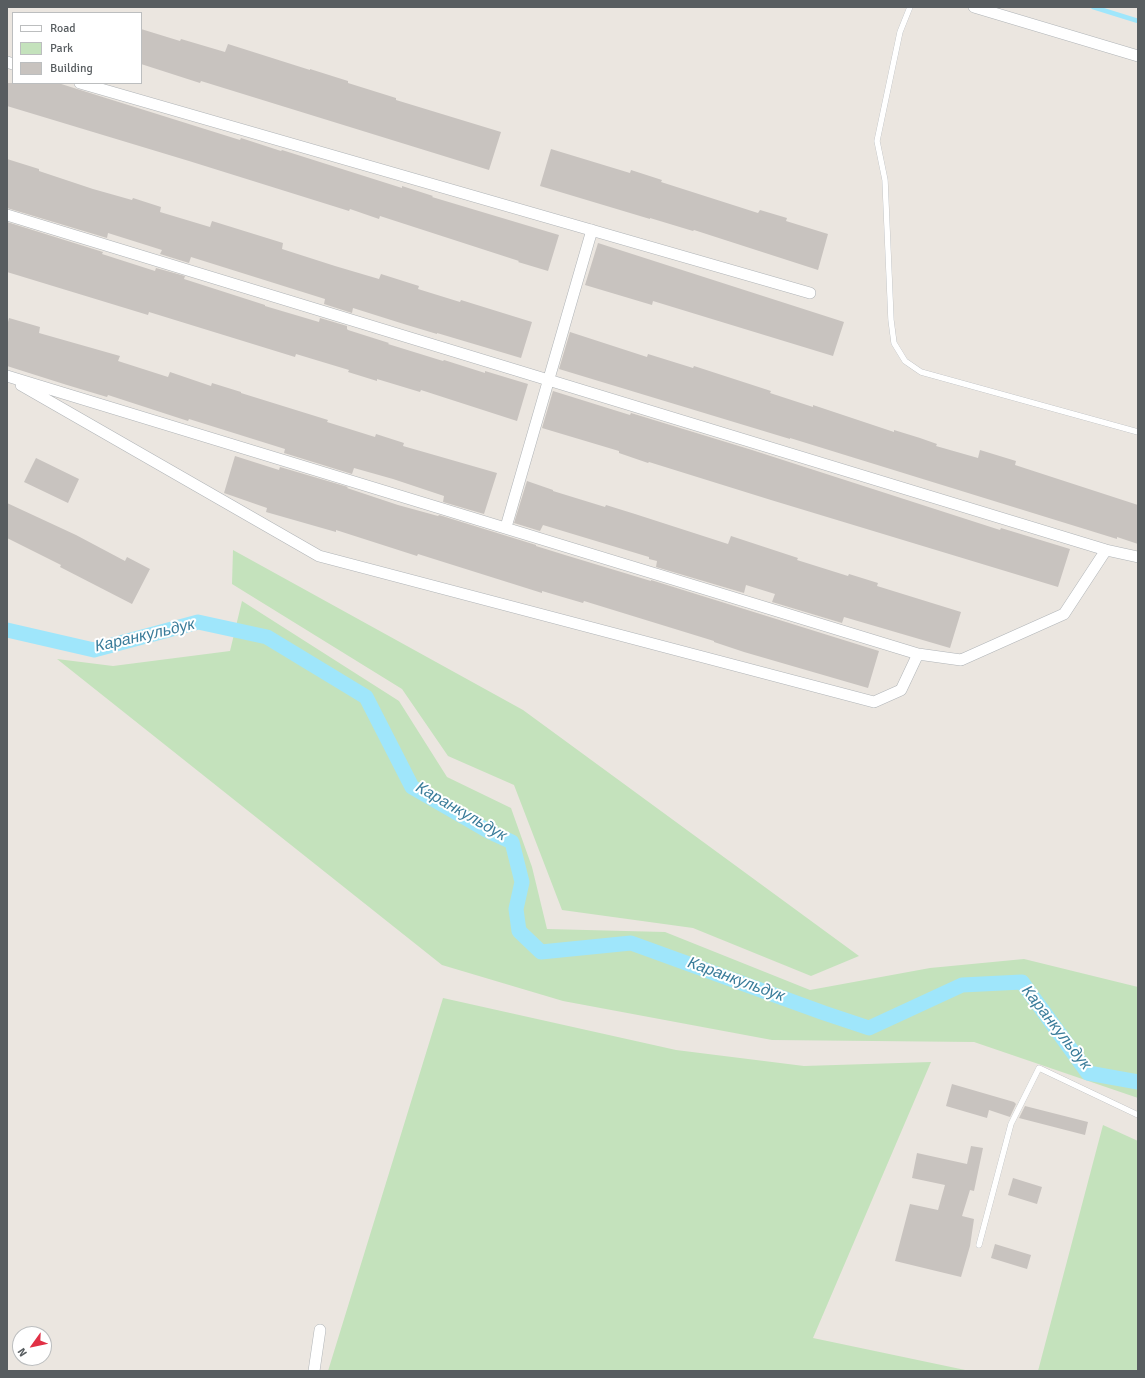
<!DOCTYPE html>
<html>
<head>
<meta charset="utf-8">
<style>
  body { margin:0 }
  #map { position:relative; width:1145px; height:1378px; overflow:hidden; background:#ebe6e0; font-family:Signika,sans-serif }
  canvas { display:block }
  .frame { position:absolute; inset:0; border:8px solid #585d60; pointer-events:none }
  .legend { position:absolute; left:12px; top:12px; width:130px; height:72px; box-sizing:border-box; background:#fff; border:1px solid #bcbebf; margin:0; padding:5px 7px; list-style:none; font-size:12px; color:#585d60 }
  .legend li { display:flex; align-items:center; gap:8px; height:20px }
  .legend b { width:20px; border:1px solid #bcbebf }
  .north { position:absolute; left:12px; top:1326px; width:40px; height:40px; box-sizing:border-box; background:#fff; border:1px solid #bcbebf; border-radius:50%; rotate:237deg; font-size:11px; font-weight:700; line-height:16px; text-align:center; color:#585d60 }
  .north::after { content:''; display:block; margin:auto; width:14px; height:18px; background:#e13045; clip-path:polygon(50% 0,100% 100%,50% 72%,0 100%) }
</style>
</head>
<body>
<div id="map">
<canvas width="1145" height="1378"></canvas>
<div class="frame"></div>
<ul class="legend">
<li><b style="height:5px;background:#fff"></b>Road</li>
<li><b style="height:11px;background:#c4e2bc"></b>Park</li>
<li><b style="height:11px;background:#c8c3bf"></b>Building</li>
</ul>
<div class="north">N</div>
</div>
<script>
const c = document.querySelector('canvas').getContext('2d');
c.lineJoin = 'round';
function fill(path, color) { c.fillStyle = color; c.fill(path, 'evenodd'); }
const poly = rows => new Path2D(rows.map(r => 'M' + r).join(''));
function trace(path, color, width, dash) { c.strokeStyle = color; c.lineWidth = width; c.lineCap = dash ? 'butt' : 'round'; c.setLineDash(dash || []); c.stroke(path); }
function label(font, color, halo, rows, align = 'center') {
  c.font = font + ' Signika,sans-serif'; c.lineWidth = 4; c.setLineDash([]); c.textBaseline = 'middle'; c.strokeStyle = halo; c.fillStyle = color; for (const [text, x, y, turn = 0] of rows) {
    c.save(); c.translate(x, y); c.rotate((+turn || 0) * Math.PI / 180); c.textAlign = isNaN(turn) ? turn : align; if (halo) c.strokeText(text, 0, 0); c.fillText(text, 0, 0); c.restore();
  }
}
fill(poly([
  [233,550,523,710,859,956,811,976,693,928,562,910,514,785,448,756,402,689,232,584],
  [242,601,399,701,447,777,511,808,532,867,547,929,665,932,810,990,930,968,1024,959,1138,987,1138,1098,974,1042,772,1040,563,1001,442,965,57,659,113,666,230,651],
  [443,998,676,1050,804,1066,931,1062,813,1338,970,1371,328,1371],
  [1103,1125,1138,1141,1138,1371,1038,1371]
]), '#c4e2bc');
trace(poly([
  [1093,7,1138,21]
]), '#9fe6fb', 4.5);
trace(poly([
  [7,630,94,650,198,622,267,637,366,697,412,787,490,832,512,842,522,882,516,909,519,931,541,952,631,943,824,1013,869,1028,962,985,1022,982,1088,1073,1138,1082]
]), '#9fe6fb', 15);
fill(poly([
  [141,29,180,41,181,39,225,52,228,44,310,70,310,69,348,81,348,83,396,98,396,100,501,132,489,170,201,81,200,83,141,64],
  [7,83,58,83,240,140,241,138,281,151,282,150,402,188,402,186,433,196,432,197,559,235,548,271,518,262,519,261,380,216,379,219,350,209,349,211,189,161,7,106],
  [551,149,630,173,631,170,662,180,661,182,758,213,760,210,787,218,786,221,828,234,818,270,694,230,693,231,650,218,650,219,540,186],
  [7,159,39,169,39,171,93,189,132,200,133,198,161,207,160,212,210,227,212,221,283,243,282,249,335,266,379,279,381,274,419,286,418,289,460,302,461,300,532,322,521,358,437,333,437,334,407,325,353,308,352,313,324,304,325,299,191,257,189,263,160,254,162,250,108,233,107,238,7,208],
  [7,222,103,252,102,254,155,271,156,268,185,276,184,279,265,305,265,306,319,322,320,318,347,326,347,329,348,330,389,343,388,344,443,361,444,360,485,373,485,371,528,384,517,421,421,390,420,392,377,379,377,381,348,372,349,370,296,354,295,357,149,312,148,315,7,272],
  [598,243,844,322,833,356,653,301,652,305,585,285],
  [9,318,40,327,39,333,120,356,118,361,168,377,170,372,211,386,212,383,241,392,241,393,328,420,327,422,375,437,376,434,404,443,403,446,497,473,484,514,443,502,444,496,393,479,354,468,352,474,284,453,285,449,189,419,188,421,108,395,107,397,67,385,7,366,7,326],
  [570,332,647,357,648,354,693,368,694,366,771,391,770,393,813,407,813,405,894,432,894,430,920,438,937,444,936,446,978,458,980,450,1016,461,1015,465,1138,505,1138,544,1117,537,1117,539,790,438,790,439,559,369],
  [553,391,630,415,631,413,752,450,1000,530,1001,528,1070,549,1058,587,771,500,649,462,648,463,619,453,619,451,542,428],
  [235,456,279,470,280,467,348,487,347,488,398,505,438,516,439,515,536,545,536,546,565,555,651,581,651,580,879,651,868,688,744,652,714,642,714,641,584,601,583,603,542,591,542,593,418,554,417,556,336,530,336,532,266,512,267,508,224,493],
  [36,458,79,479,68,503,24,482],
  [527,481,553,490,553,491,605,507,606,505,635,514,728,544,731,536,798,558,797,560,848,576,849,574,878,583,877,586,961,612,950,648,844,617,842,623,772,602,775,594,746,585,744,593,656,567,657,561,649,559,649,557,543,525,540,531,514,523],
  [7,503,76,535,125,561,127,557,150,569,132,604,60,567,61,565,7,538],
  [952,1084,1014,1102,1016,1104,1010,1117,989,1110,987,1118,946,1106],
  [1025,1106,1088,1122,1085,1135,1019,1118],
  [971,1146,983,1148,974,1191,970,1190,962,1216,974,1219,970,1246,961,1277,895,1261,910,1204,938,1210,945,1185,912,1178,917,1153,967,1164],
  [1013,1178,1042,1187,1037,1204,1008,1195],
  [995,1244,1031,1255,1027,1269,991,1258]
]), '#c8c3bf');
const lane = poly([
  [910,7,900,32,877,141,885,180,891,320,894,343,905,361,921,372,1138,432],
  [979,1245,1011,1124,1039,1068,1138,1115]
]);
const street = poly([
  [974,7,1138,56],
  [7,62,13,64],
  [80,83,810,293],
  [7,215,1106,550,1138,557],
  [7,376,918,654,961,660,1064,614,1106,550],
  [21,385,319,556,874,702,901,690,918,654],
  [506,527,592,230],
  [314,1371,320,1330]
]);
trace(lane, '#b0b4b7', 6);
trace(street, '#b0b4b7', 12);
trace(lane, '#fff', 5.5);
trace(street, '#fff', 11);
label('italic 16px', '#3a7c9a', '#fff', [
  ["Каранкульдук",145,636,-13],
  ["Каранкульдук",461,812,30],
  ["Каранкульдук",736,980,20],
  ["Каранкульдук",1056,1028,52]
]);
</script>
</body>
</html>
